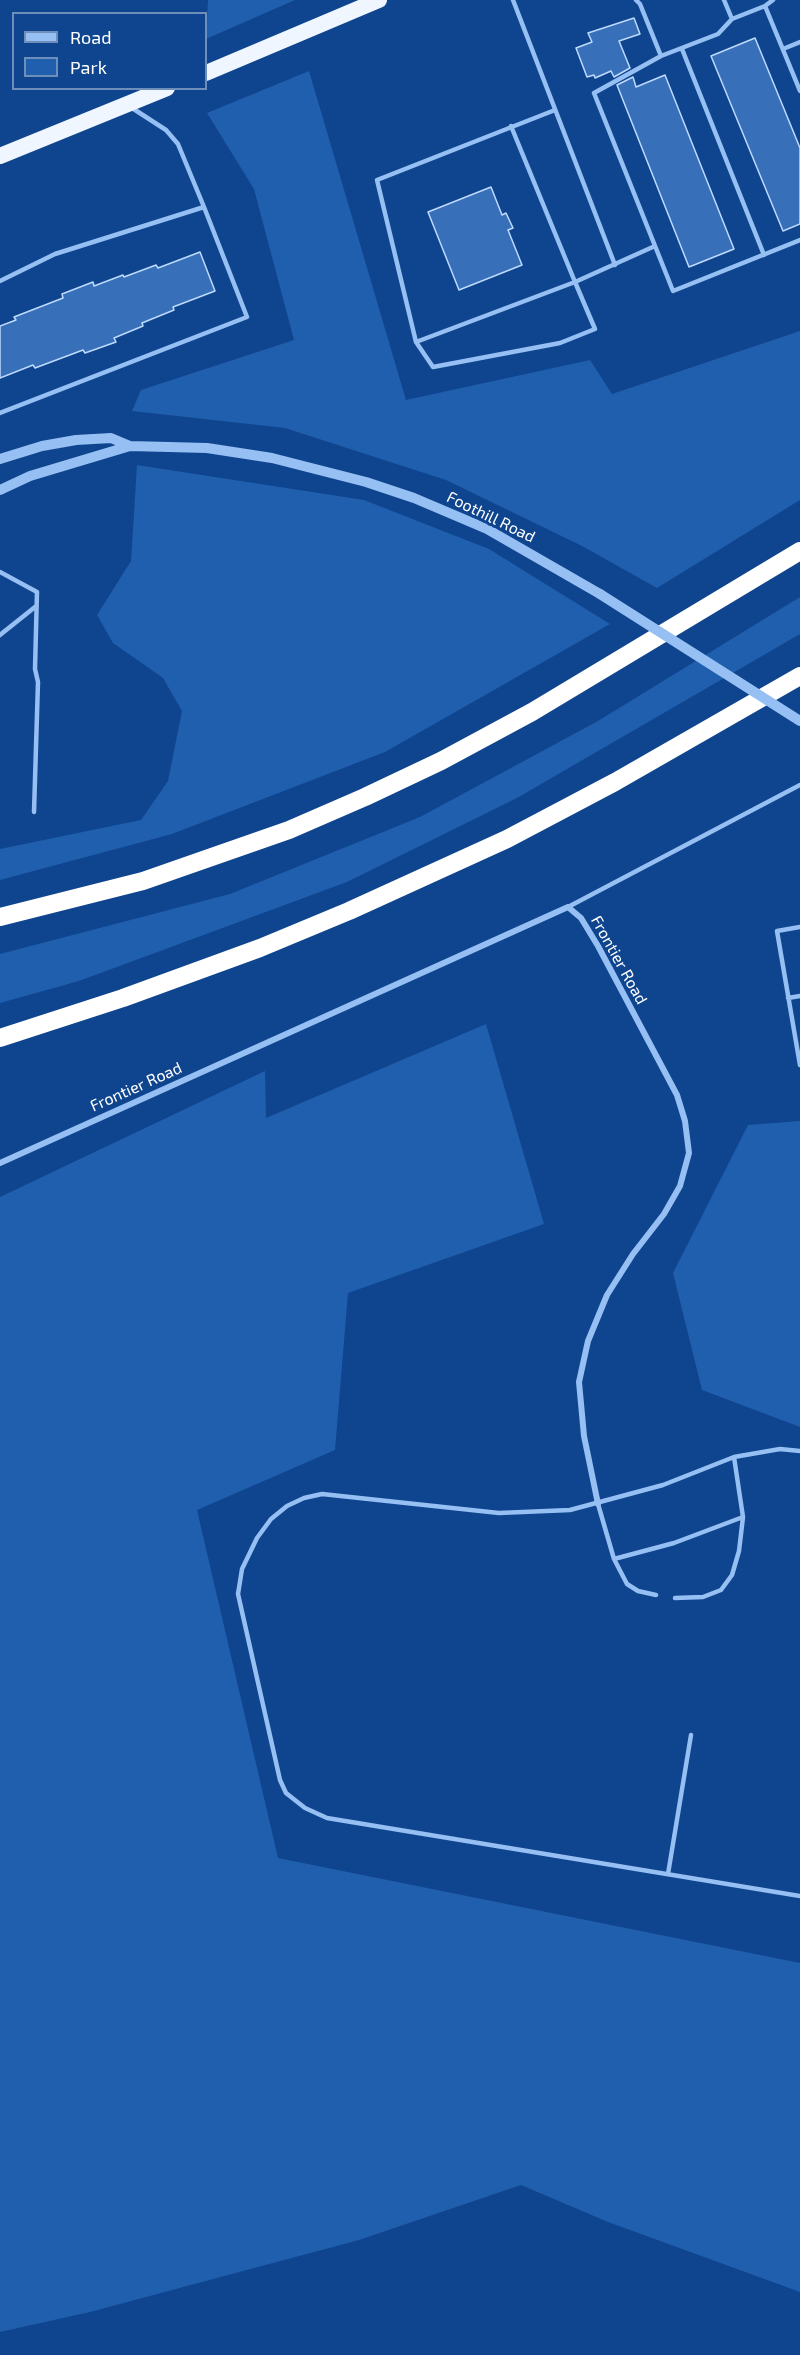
<!DOCTYPE html>
<html>
<head>
<meta charset="utf-8">
<style>
  body { margin:0 }
  #map { position:relative; width:800px; height:2355px; overflow:hidden; background:#0f458e; font-family:"Exo 2",sans-serif }
  canvas { display:block }
  .legend { position:absolute; left:12px; top:12px; width:195px; height:78px; box-sizing:border-box; background:#0f458e; border:2px solid #6f8fbb; margin:0; padding:8px 10px; list-style:none; font-size:18px; color:#fff }
  .legend li { display:flex; align-items:center; gap:12px; height:30px }
  .legend b { width:30px; border:2px solid #6f8fbb }
</style>
</head>
<body>
<div id="map">
<canvas width="800" height="2355"></canvas>
<ul class="legend">
<li><b style="height:8px;background:#96bff3"></b>Road</li>
<li><b style="height:16px;background:#205eae"></b>Park</li>
</ul>
</div>
<script>
const c = document.querySelector('canvas').getContext('2d');
c.lineJoin = 'round';
function fill(path, color) { c.fillStyle = color; c.fill(path, 'evenodd'); }
const poly = rows => new Path2D(rows.map(r => 'M' + r).join(''));
function trace(path, color, width, dash) { c.strokeStyle = color; c.lineWidth = width; c.lineCap = dash ? 'butt' : 'round'; c.setLineDash(dash || []); c.stroke(path); }
function label(font, color, halo, rows, align = 'center') {
  c.font = font + ' "Exo 2",sans-serif'; c.lineWidth = 6; c.setLineDash([]); c.textBaseline = 'middle'; c.strokeStyle = halo; c.fillStyle = color; for (const [text, x, y, turn = 0] of rows) {
    c.save(); c.translate(x, y); c.rotate((+turn || 0) * Math.PI / 180); c.textAlign = isNaN(turn) ? turn : align; if (halo) c.strokeText(text, 0, 0); c.fillText(text, 0, 0); c.restore();
  }
}
fill(poly([
  [208,0,295,0,206,39],
  [309,71,406,400,590,360,612,394,800,331,800,500,657,588,582,546,446,480,285,428,132,411,141,390,294,340,254,189,207,113],
  [137,465,364,500,489,549,610,624,385,752,172,834,0,880,0,849,141,820,168,781,182,711,163,678,113,643,97,615,131,561],
  [800,597,800,634,517,798,347,882,79,981,0,1003,0,954,230,894,420,817,598,721],
  [486,1024,544,1224,348,1293,335,1450,197,1510,278,1858,800,1963,800,2292,608,2222,521,2185,359,2240,90,2312,0,2332,0,1197,265,1071,266,1118],
  [800,1121,800,1427,702,1390,673,1273,748,1125]
]), '#205eae');
const building = poly([
  [634,18,640,34,619,41,630,68,614,77,611,71,595,78,594,75,587,77,576,48,592,42,588,33,634,18],
  [755,38,800,148,800,224,783,231,711,56,755,38],
  [665,75,734,249,689,267,617,85,633,77,636,87,665,75],
  [491,187,502,215,506,213,513,228,508,230,522,265,459,290,428,212,491,187],
  [200,252,215,291,173,307,174,310,142,323,143,326,114,338,116,342,85,353,83,350,35,368,33,365,0,378,0,326,16,320,14,317,63,298,62,294,93,282,94,286,123,275,124,277,156,265,158,268,200,252]
]);
fill(building, '#376fb8');
trace(building, '#bedafe', 1.5);
trace(poly([
  [513,0,615,265],
  [636,0,640,4,661,56],
  [724,0,732,19],
  [773,0,765,6,732,19,718,34,661,56,594,93,673,291,800,240],
  [765,6,800,91],
  [682,49,764,255],
  [783,49,800,42],
  [132,108,166,130,178,144,204,207],
  [555,110,377,180,416,342,433,367,560,343,595,329,575,282,655,246],
  [0,281,55,254,204,207,247,317,0,413],
  [416,342,575,282,511,126],
  [0,572,37,592,35,669,38,682,34,812],
  [0,635,35,607],
  [568,907,800,785],
  [800,927,777,931,800,1065],
  [788,998,800,996],
  [800,1451,780,1449,734,1457,663,1485,570,1510,499,1513,322,1494,304,1498,287,1506,271,1519,257,1538,242,1569,238,1594,280,1780,286,1793,305,1808,327,1818,800,1896],
  [598,1504,614,1559,627,1584,638,1591,656,1595],
  [614,1559,674,1543,743,1517],
  [675,1598,703,1597,721,1590,732,1575,739,1551,743,1517,734,1457],
  [668,1874,691,1735]
]), '#96bff3', 4.5);
trace(poly([
  [0,1163,568,907,581,918,598,946,677,1095,685,1121,689,1153,680,1186,664,1214,633,1254,607,1295,588,1341,579,1382,584,1436,598,1504]
]), '#96bff3', 6);
trace(poly([
  [0,459,42,446,76,440,111,438,130,446,207,448,272,458,366,482,414,498,487,529,600,594],
  [0,490,30,476,130,446]
]), '#96bff3', 10);
trace(poly([
  [206,73,379,0],
  [0,156,167,88]
]), '#f0f6ff', 16);
trace(poly([
  [0,917,143,881,289,830,365,797,441,761,532,712,800,551],
  [0,1038,123,998,260,948,349,911,507,839,615,782,800,676]
]), '#fff', 18);
trace(poly([
  [600,594,800,721]
]), '#96bff3', 10);
label('16px', '#fff', '#0f458e', [
  ["Foothill Road",491,517,26],
  ["Frontier Road",619,960,61],
  ["Frontier Road",136,1087,-24]
]);
</script>
</body>
</html>
